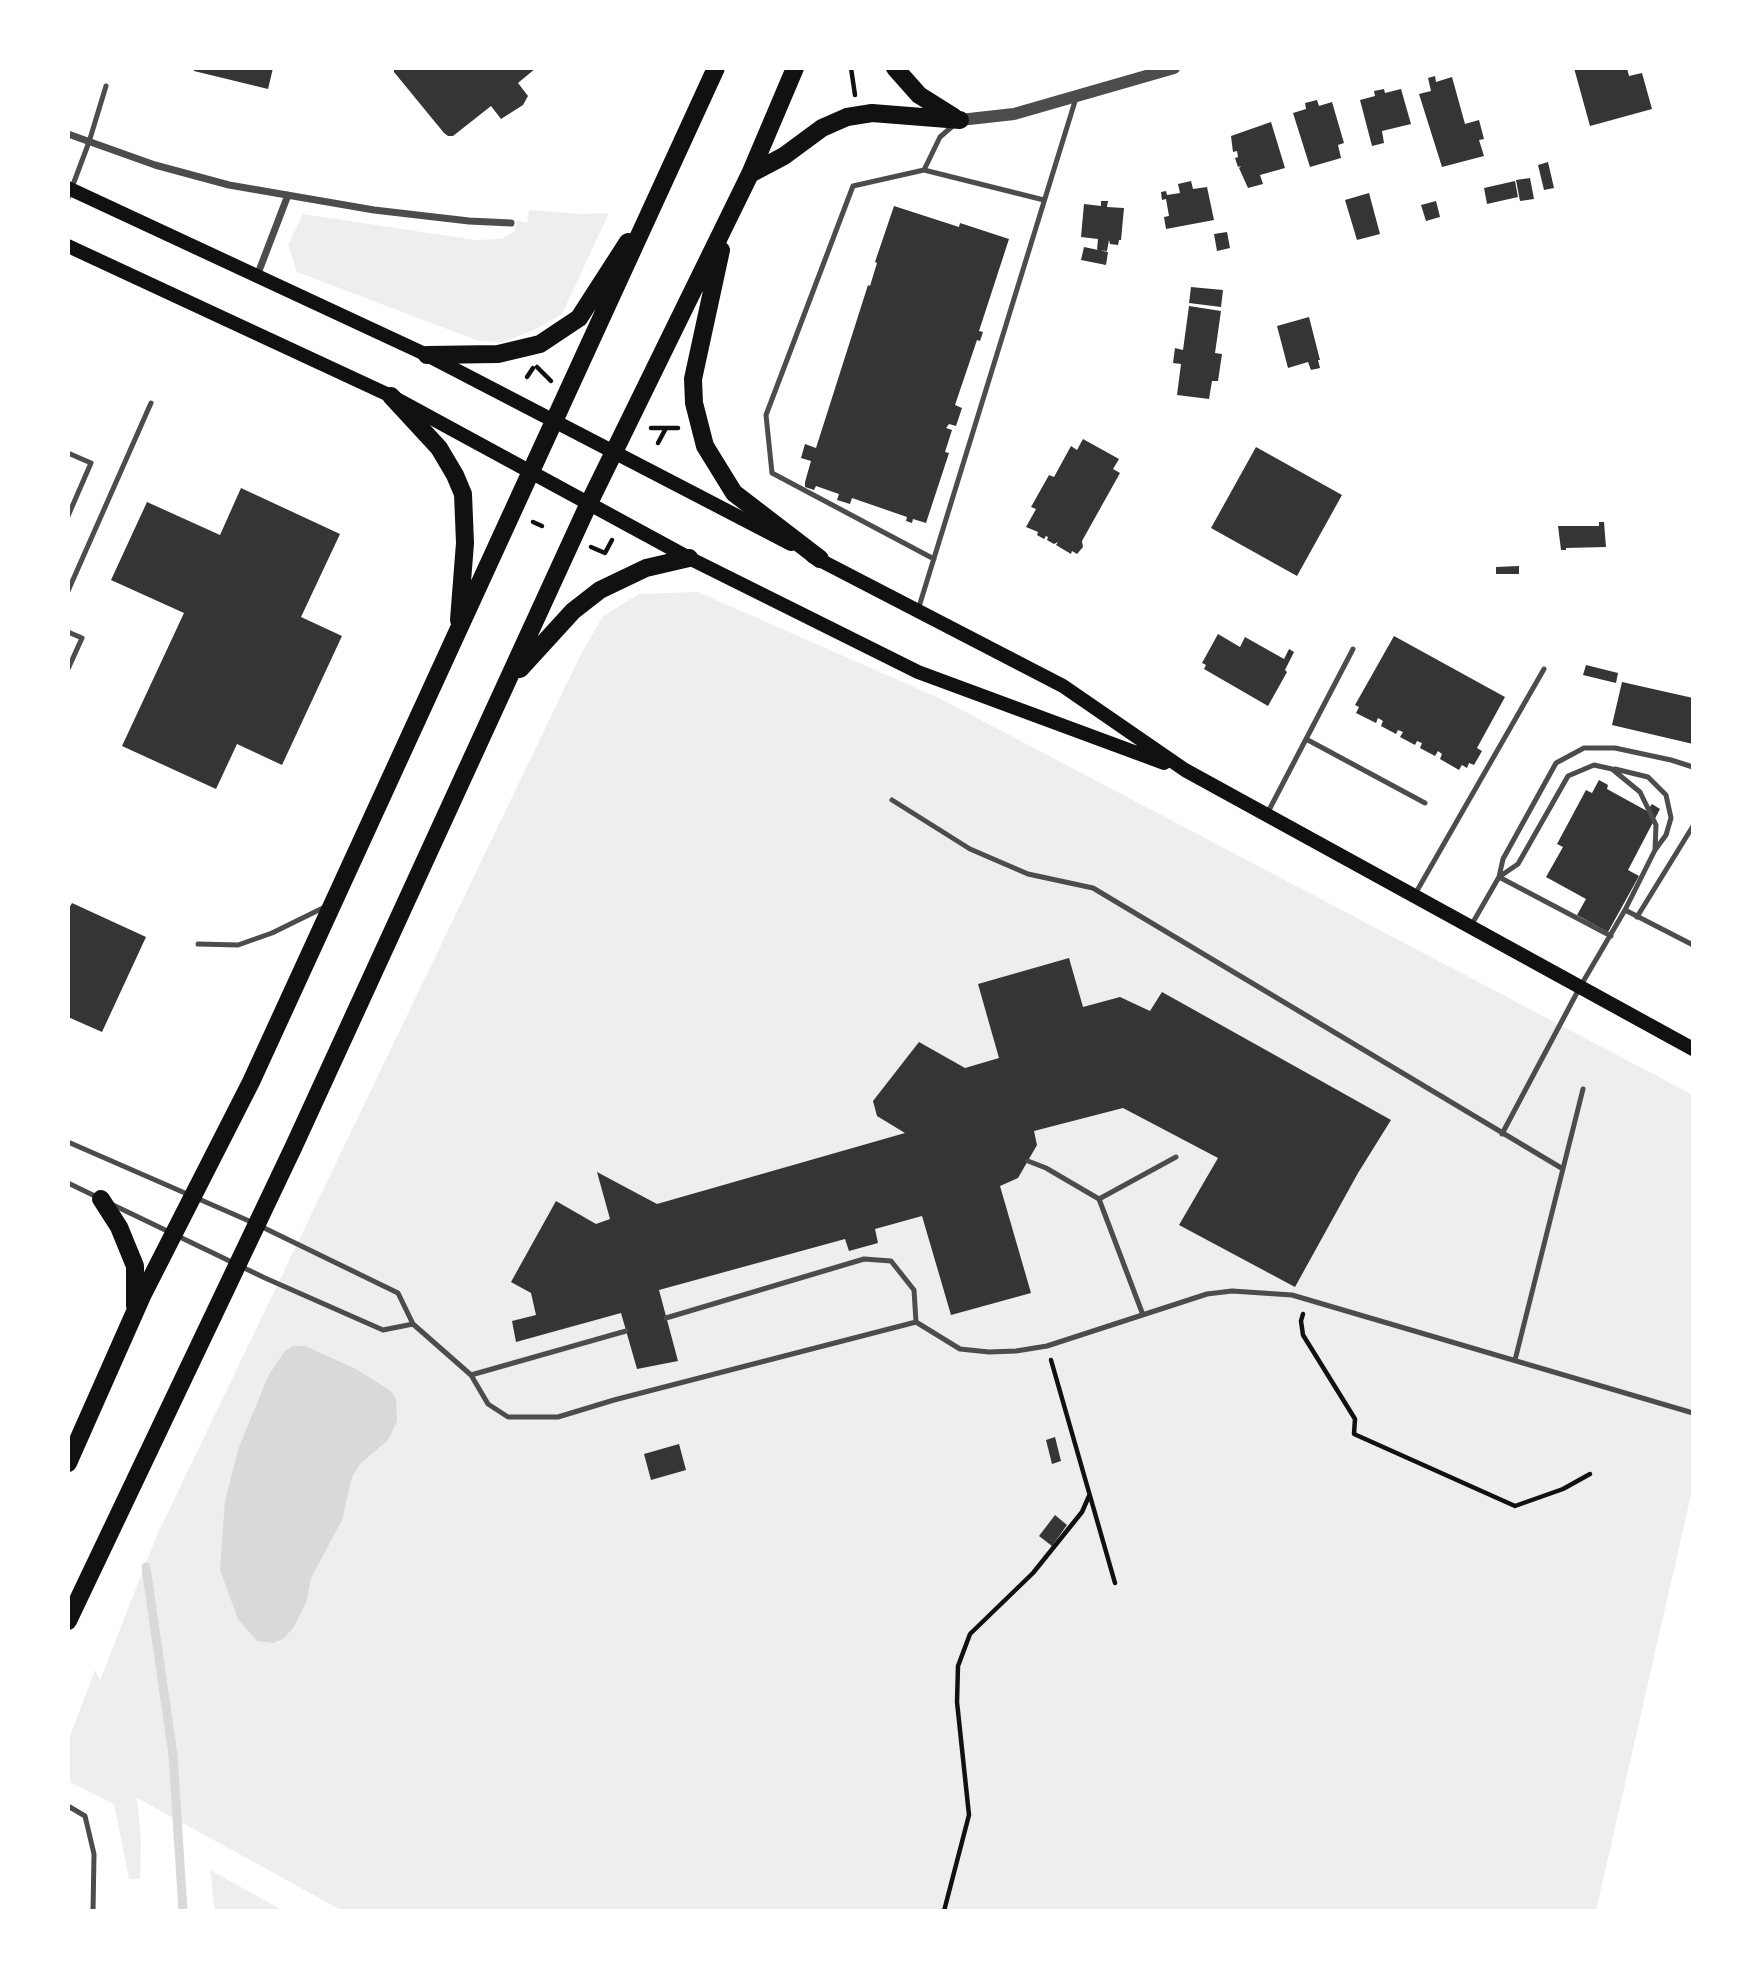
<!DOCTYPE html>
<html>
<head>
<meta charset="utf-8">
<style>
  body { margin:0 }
  #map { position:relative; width:1761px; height:1979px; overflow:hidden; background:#fff; font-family:"Roboto Condensed",sans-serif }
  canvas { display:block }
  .frame { position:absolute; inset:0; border:70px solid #fff; pointer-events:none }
</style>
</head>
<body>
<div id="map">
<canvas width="1761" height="1979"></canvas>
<div class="frame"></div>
</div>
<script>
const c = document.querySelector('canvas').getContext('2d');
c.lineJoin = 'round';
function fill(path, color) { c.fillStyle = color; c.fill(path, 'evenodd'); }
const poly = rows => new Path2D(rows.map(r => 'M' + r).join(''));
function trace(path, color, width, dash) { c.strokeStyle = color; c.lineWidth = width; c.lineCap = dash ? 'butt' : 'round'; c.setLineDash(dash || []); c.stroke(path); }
fill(poly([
  [529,210,580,214,609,213,562,314,534,330,504,342,479,341,297,272,288,245,303,214,475,240,502,239,515,231,517,220,527,223],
  [698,592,939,698,1693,1095,1693,1486,1596,1911,343,1911,137,1798,141,1841,140,1879,129,1879,114,1804,68,1781,68,1741,95,1670,100,1680,157,1535,580,656,603,616,639,594],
  [210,1870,284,1911,215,1911]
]), '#eee');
fill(poly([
  [293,1346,305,1346,356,1369,391,1391,396,1400,397,1421,388,1440,360,1464,352,1477,342,1520,311,1578,307,1600,294,1627,283,1639,273,1643,257,1641,238,1619,220,1570,225,1501,238,1450,268,1376,285,1351]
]), '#d9d9d9');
trace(poly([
  [146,1567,173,1755,183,1911]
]), '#d9d9d9', 9);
fill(poly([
  [194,68,273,68,268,89,194,71],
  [394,68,536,68,518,83,528,96,523,105,501,119,491,106,453,136,448,136,444,133,394,72],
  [1574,68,1627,68,1629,76,1642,73,1652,109,1590,126],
  [1435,76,1436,82,1452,77,1465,124,1479,120,1484,139,1479,140,1484,156,1442,167,1419,94,1431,91,1428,78],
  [1384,89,1385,93,1401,89,1411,124,1382,131,1384,143,1372,146,1360,100,1375,96,1374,91],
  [1317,100,1319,106,1332,102,1344,143,1338,145,1341,158,1310,167,1293,113,1306,109,1305,103],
  [1271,122,1285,168,1260,175,1263,184,1248,188,1239,168,1241,166,1238,167,1235,158,1238,157,1237,151,1233,152,1231,136],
  [1548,162,1554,188,1544,190,1538,165],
  [1530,178,1534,199,1520,201,1516,180],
  [1191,181,1193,189,1207,187,1214,220,1166,229,1164,217,1169,216,1166,199,1162,200,1161,192,1166,191,1167,195,1180,193,1178,184],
  [1515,181,1518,197,1487,204,1484,188],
  [1369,193,1380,234,1357,240,1345,200],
  [1101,201,1108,201,1107,207,1124,208,1121,240,1119,240,1118,245,1110,244,1109,240,1107,251,1097,250,1098,239,1081,237,1084,204,1101,206],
  [1436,201,1440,217,1426,221,1421,205],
  [894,206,959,227,960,223,1009,239,979,331,983,332,980,341,977,340,955,405,962,408,956,426,949,424,946,428,952,430,945,452,949,453,926,523,913,519,912,523,906,521,907,517,852,498,850,504,837,500,839,494,816,486,814,490,805,487,805,482,811,461,801,458,805,444,816,448,868,285,870,286,877,263,875,262],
  [1227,232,1230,248,1217,251,1214,234],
  [1084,247,1108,252,1106,265,1081,260],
  [1191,287,1223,290,1221,307,1189,303],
  [1189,306,1221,311,1215,353,1222,354,1218,381,1212,381,1209,399,1177,395,1181,364,1173,363,1175,348,1183,350],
  [1309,317,1320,360,1318,360,1320,368,1311,370,1308,362,1288,368,1277,326],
  [1083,439,1119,459,1113,469,1120,473,1082,541,1083,547,1077,554,1072,551,1071,554,1056,545,1058,542,1054,544,1047,540,1048,537,1046,536,1044,539,1037,535,1038,532,1026,527,1036,509,1031,507,1049,475,1054,477,1071,446,1077,450],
  [1256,447,1342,495,1297,576,1211,528],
  [241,488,340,534,301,617,342,636,282,765,237,744,216,789,122,746,184,613,111,580,147,502,220,535],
  [1599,522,1604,522,1606,547,1566,548,1566,550,1561,550,1558,526,1599,526],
  [1519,566,1519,574,1496,574,1496,567],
  [1218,634,1240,647,1245,637,1284,659,1289,649,1294,652,1285,670,1287,672,1268,706,1204,669,1206,665,1202,663],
  [1394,636,1505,697,1477,748,1482,751,1474,765,1469,763,1467,768,1462,765,1459,770,1440,759,1442,754,1438,751,1435,756,1420,748,1422,743,1417,741,1415,745,1400,737,1403,732,1398,730,1396,734,1381,726,1383,721,1378,718,1376,723,1356,713,1359,707,1355,705],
  [1586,665,1618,673,1616,683,1583,675],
  [1622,682,1693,698,1693,744,1612,725],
  [1599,780,1608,785,1607,789,1647,811,1652,804,1660,809,1628,870,1639,876,1608,932,1577,915,1586,899,1546,877,1563,847,1557,844,1586,790,1592,793],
  [72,903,146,937,102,1032,68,1017,68,910],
  [1069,958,1083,1007,1120,997,1150,1011,1162,992,1391,1120,1358,1173,1295,1287,1179,1225,1218,1158,1123,1108,1034,1131,1037,1145,1018,1178,1000,1186,1031,1293,951,1315,922,1216,875,1229,878,1243,849,1251,845,1239,659,1290,678,1361,637,1369,621,1313,516,1342,512,1321,536,1315,531,1293,511,1282,556,1201,596,1224,610,1219,597,1172,657,1204,905,1133,877,1116,873,1101,919,1042,965,1068,999,1058,978,984],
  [1055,1437,1061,1461,1052,1464,1046,1440],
  [679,1444,686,1470,651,1480,644,1454],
  [1055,1515,1067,1525,1052,1546,1039,1536]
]), '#353535');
trace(poly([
  [851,68,855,95],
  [537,367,551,381],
  [527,377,533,368],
  [651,428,678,428],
  [658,443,666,428],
  [533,522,542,526],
  [591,547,605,553,612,540],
  [1303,1314,1301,1321,1303,1335,1355,1419,1354,1434,1515,1506,1563,1489,1590,1474],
  [1051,1360,1115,1583],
  [944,1911,969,1815,957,1702,958,1666,970,1634,1033,1573,1082,1512,1089,1496]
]), '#111', 4.5);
trace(poly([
  [924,170,940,137,955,124],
  [68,198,89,142,106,86],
  [68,453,91,463,68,516],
  [934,559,772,473,766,415,853,186,924,170,1044,200],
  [68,591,151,403],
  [918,610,1076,98],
  [68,632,82,638,68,669],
  [1306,739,1425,803],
  [1615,769,1648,777,1666,795,1671,818,1666,835,1655,850],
  [892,800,970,849,1028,874,1093,888,1563,1169],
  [1268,812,1353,649],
  [1414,896,1544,669],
  [1637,917,1693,826],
  [1472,924,1499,877,1503,859,1556,763,1584,748,1615,748,1671,760,1693,767],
  [1611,936,1499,877,1518,864,1568,776,1594,765,1612,769,1640,792,1656,825,1655,850,1625,910],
  [198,944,238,945,272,933,327,906],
  [1502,1134,1580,987,1625,910,1693,945],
  [68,1142,256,1224,398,1293,413,1324,471,1375,488,1404,508,1417,558,1417,614,1400,916,1322,960,1349,989,1352,1016,1351,1047,1346,1207,1294,1232,1291,1292,1295,1693,1413],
  [1028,1161,1046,1168,1099,1199,1143,1315],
  [68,1183,97,1197],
  [1099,1199,1176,1157],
  [109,1203,265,1278,383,1330,413,1324],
  [666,1318,864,1259,891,1261,914,1290,916,1322],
  [1515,1360,1583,1089],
  [471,1375,626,1331],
  [68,1806,85,1816,94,1854,93,1911]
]), '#4c4c4c', 5);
trace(poly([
  [68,134,155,165,229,185,374,210,469,221,511,223],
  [257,276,288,195]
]), '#4c4c4c', 7);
trace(poly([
  [960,120,1014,114,1174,68]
]), '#4c4c4c', 12);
trace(poly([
  [68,188,427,355,791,544],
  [68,246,391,396,689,558,918,672,1164,763],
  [812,556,1063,686,1185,770,1693,1049]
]), '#111', 14);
trace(poly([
  [895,68,919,95,954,117],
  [750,174,784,156,822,128,847,117,872,113,960,120],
  [721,250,693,379,694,403,705,446,734,493,820,559],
  [427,355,498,354,540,344,579,318,628,242],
  [391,396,439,448,455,475,463,494,465,543,459,620],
  [520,669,573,611,600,590,646,568,689,558],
  [101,1199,119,1227,135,1266,135,1306],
  [68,1463,142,1296,251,1082,716,68],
  [68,1621,294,1146,589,503,750,174,795,68]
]), '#111', 18);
</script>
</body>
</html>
